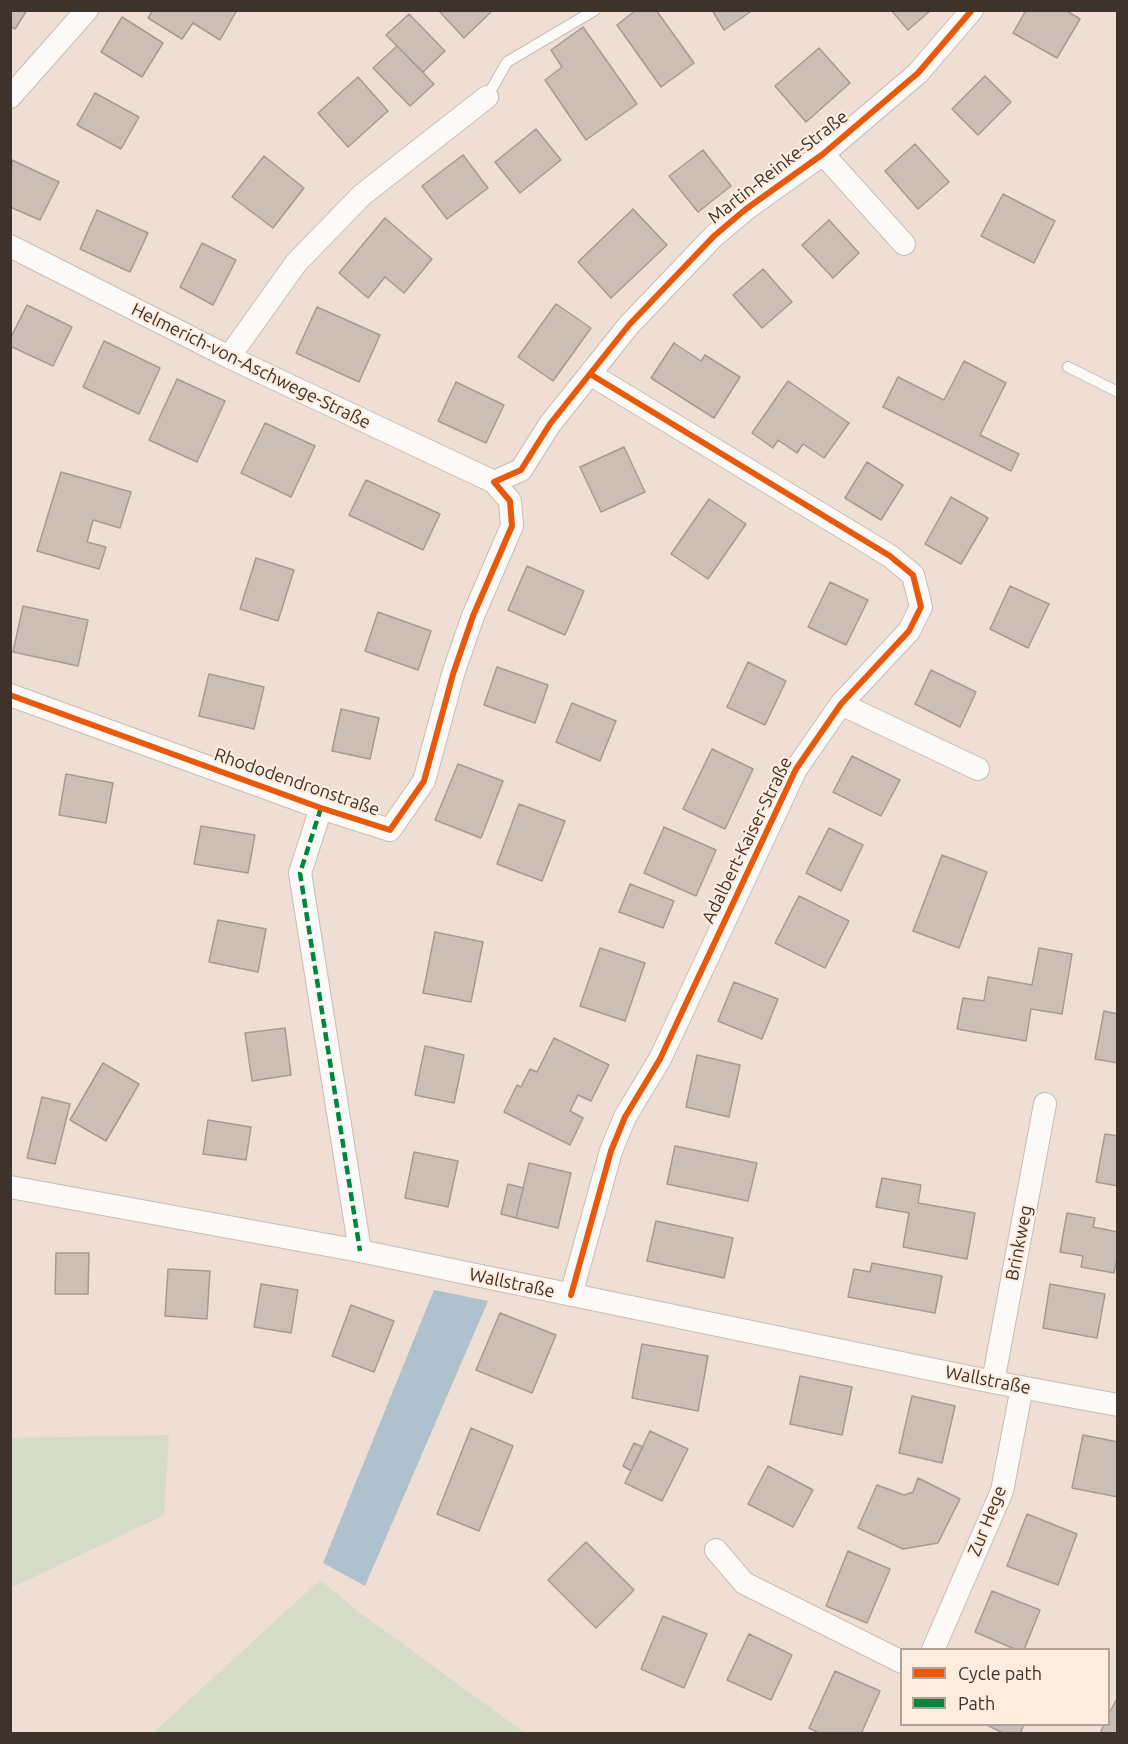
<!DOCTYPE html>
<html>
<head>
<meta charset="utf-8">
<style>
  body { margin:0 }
  #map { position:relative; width:1128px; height:1744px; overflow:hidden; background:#eeded3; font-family:Ubuntu,sans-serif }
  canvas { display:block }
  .frame { position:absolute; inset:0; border:12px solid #3e332a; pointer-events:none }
  .legend { position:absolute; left:900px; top:1648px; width:210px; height:78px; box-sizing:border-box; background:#feecdf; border:2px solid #b1a297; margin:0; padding:8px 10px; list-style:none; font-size:18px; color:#3e332a }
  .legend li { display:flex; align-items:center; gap:12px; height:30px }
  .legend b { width:30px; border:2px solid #b1a297 }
</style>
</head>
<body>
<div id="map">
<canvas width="1128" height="1744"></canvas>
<div class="frame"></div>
<ul class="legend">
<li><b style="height:8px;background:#e8590c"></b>Cycle path</li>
<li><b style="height:8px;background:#00873e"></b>Path</li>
</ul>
</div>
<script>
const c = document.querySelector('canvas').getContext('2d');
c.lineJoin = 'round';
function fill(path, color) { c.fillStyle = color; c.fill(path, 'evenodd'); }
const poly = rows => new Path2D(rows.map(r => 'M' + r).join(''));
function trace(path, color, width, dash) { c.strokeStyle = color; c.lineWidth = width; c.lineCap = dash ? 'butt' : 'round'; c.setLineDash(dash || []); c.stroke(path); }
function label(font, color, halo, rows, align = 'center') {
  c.font = font + ' Ubuntu,sans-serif'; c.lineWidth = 4.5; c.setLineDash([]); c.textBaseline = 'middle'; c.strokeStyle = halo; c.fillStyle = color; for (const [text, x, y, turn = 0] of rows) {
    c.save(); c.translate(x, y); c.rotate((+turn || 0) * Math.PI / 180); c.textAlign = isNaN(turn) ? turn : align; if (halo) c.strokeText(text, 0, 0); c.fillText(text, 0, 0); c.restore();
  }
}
fill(poly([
  [169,1435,164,1515,11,1588,11,1438],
  [320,1580,359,1612,525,1733,153,1733]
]), '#d6dcc8');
fill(poly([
  [434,1290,488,1301,365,1586,323,1563]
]), '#aec1cd');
const building = poly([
  [10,10,27,10,15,29,10,26,10,10],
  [153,10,237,10,220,40,193,23,182,39,148,18,153,10],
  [438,10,493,10,464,38,438,10],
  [636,10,656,10,694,63,661,87,617,25,636,10],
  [712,10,753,10,724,30,712,10],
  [891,10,931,10,908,30,891,10],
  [1026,10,1065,10,1080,19,1057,58,1013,33,1026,10],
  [409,14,445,51,423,72,386,35,409,14],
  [122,17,163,43,142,77,101,52,122,17],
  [583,27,637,104,586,140,545,80,562,67,551,50,583,27],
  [397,46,434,84,410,106,373,68,397,46],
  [819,48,850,83,806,122,775,86,819,48],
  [985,76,1011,102,978,135,952,109,985,76],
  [358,77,388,111,348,147,318,113,358,77],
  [95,93,139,117,121,149,77,125,95,93],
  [536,129,561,160,520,193,495,162,536,129],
  [915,144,949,182,918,209,885,171,915,144],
  [703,150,731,186,698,212,669,176,703,150],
  [463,155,488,188,447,219,422,186,463,155],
  [264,156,304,188,273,228,232,197,264,156],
  [12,160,59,182,40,220,10,207,12,160],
  [1003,194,1055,221,1034,263,981,236,1003,194],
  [633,209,667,245,611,298,578,262,633,209],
  [97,210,148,233,130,272,80,249,97,210],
  [385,218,432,259,404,293,385,277,368,298,339,273,385,218],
  [829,220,859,253,833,278,802,245,829,220],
  [202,243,236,260,213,305,180,287,202,243],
  [763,269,792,302,762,328,733,295,763,269],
  [556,304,591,328,553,381,518,357,556,304],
  [27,305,72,327,53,366,10,346,10,339,27,305],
  [317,307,380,335,359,382,296,353,317,307],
  [104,341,160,368,139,414,83,387,104,341],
  [674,343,701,361,705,355,740,377,714,418,651,378,674,343],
  [964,361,1006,383,980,435,1019,454,1011,471,883,407,898,377,944,400,964,361],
  [177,379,225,401,197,462,149,440,177,379],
  [788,381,849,423,824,458,803,444,797,453,778,440,773,448,752,433,788,381],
  [456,382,504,405,486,443,438,421,456,382],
  [265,423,315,446,291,497,241,473,265,423],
  [624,447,645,492,601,512,580,467,624,447],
  [867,462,903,485,881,520,845,498,867,462],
  [61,472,131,492,120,528,93,520,87,542,106,547,99,569,37,551,61,472],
  [366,480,440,514,423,550,349,515,366,480],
  [951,497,988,518,961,564,925,544,951,497],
  [709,499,746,524,708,579,671,554,709,499],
  [256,558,294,570,278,621,240,609,256,558],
  [527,566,584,591,565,635,508,610,527,566],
  [830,582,868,600,846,645,808,627,830,582],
  [1010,586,1049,604,1028,648,990,629,1010,586],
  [23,606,88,620,78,666,13,652,23,606],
  [378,612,431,631,418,670,365,651,378,612],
  [748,662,786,681,765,725,727,707,748,662],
  [497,667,548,685,535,723,484,705,497,667],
  [931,670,976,692,960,727,915,704,931,670],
  [209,674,264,687,254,729,199,716,209,674],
  [572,703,616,721,600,761,556,742,572,703],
  [341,709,379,718,370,759,332,751,341,709],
  [712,749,753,769,725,829,683,809,712,749],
  [852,756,900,780,881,816,833,792,852,756],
  [458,764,503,781,481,838,435,820,458,764],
  [66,774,113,783,106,823,59,815,66,774],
  [519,804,565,821,542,881,497,864,519,804],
  [201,826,255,835,248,873,194,864,201,826],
  [664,827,716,850,696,896,644,873,664,827],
  [829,828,863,845,841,891,806,873,829,828],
  [942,855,987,872,959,948,913,931,942,855],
  [630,884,674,901,663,928,619,912,630,884],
  [799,896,849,921,825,968,775,943,799,896],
  [218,920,266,929,258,972,209,962,218,920],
  [435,932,483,942,471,1002,423,993,435,932],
  [600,948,645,963,625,1021,580,1006,600,948],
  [1039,948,1072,954,1062,1014,1031,1009,1026,1041,957,1029,963,998,984,1001,988,977,1032,985,1039,948],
  [734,982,778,999,762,1039,718,1021,734,982],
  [1104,1011,1118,1014,1118,1063,1095,1059,1104,1011],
  [285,1028,291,1075,252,1081,245,1033,285,1028],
  [554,1038,609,1065,591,1101,578,1095,570,1111,583,1118,570,1145,504,1112,517,1085,521,1087,530,1069,537,1072,554,1038],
  [425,1046,464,1055,454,1103,415,1095,425,1046],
  [697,1055,740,1065,729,1117,686,1107,697,1055],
  [103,1063,139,1084,106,1141,70,1120,103,1063],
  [42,1097,70,1104,55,1164,27,1158,42,1097],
  [208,1120,251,1127,246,1160,203,1154,208,1120],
  [1105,1134,1118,1136,1118,1186,1096,1182,1105,1134],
  [675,1146,757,1163,748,1201,667,1184,675,1146],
  [414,1152,458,1161,448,1207,405,1198,414,1152],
  [529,1163,571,1173,558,1228,516,1218,529,1163],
  [882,1178,921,1185,918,1203,975,1213,967,1259,903,1247,909,1213,876,1207,882,1178],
  [508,1184,523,1188,516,1218,501,1214,508,1184],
  [1067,1213,1095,1218,1093,1227,1118,1232,1118,1253,1114,1273,1081,1267,1083,1256,1060,1252,1067,1213],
  [656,1221,733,1238,724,1278,647,1261,656,1221],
  [56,1253,89,1253,88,1294,55,1294,56,1253],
  [872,1263,942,1276,935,1313,848,1297,854,1269,870,1272,872,1263],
  [168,1269,210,1271,207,1319,165,1316,168,1269],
  [261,1284,298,1290,291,1333,254,1327,261,1284],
  [1050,1284,1105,1294,1097,1338,1043,1328,1050,1284],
  [351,1305,394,1321,374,1372,332,1356,351,1305],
  [500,1313,556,1335,532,1393,476,1370,500,1313],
  [642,1344,708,1356,698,1411,632,1398,642,1344],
  [800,1376,852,1387,842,1435,790,1424,800,1376],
  [912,1396,955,1406,942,1463,899,1453,912,1396],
  [471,1428,513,1446,479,1531,437,1514,471,1428],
  [650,1431,688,1449,662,1501,625,1483,650,1431],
  [1083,1435,1118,1442,1118,1497,1072,1488,1083,1435],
  [634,1443,643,1447,631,1471,623,1466,634,1443],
  [768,1466,813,1490,793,1527,748,1504,768,1466],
  [918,1478,960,1499,938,1543,903,1549,858,1528,877,1485,904,1495,913,1492,918,1478],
  [1027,1514,1077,1534,1058,1585,1007,1566,1027,1514],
  [586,1542,634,1590,596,1628,548,1580,586,1542],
  [848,1551,890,1569,867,1623,826,1606,848,1551],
  [992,1591,1040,1610,1024,1650,1017,1650,975,1632,992,1591],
  [663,1616,707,1634,684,1688,641,1669,663,1616],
  [749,1634,792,1655,771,1700,727,1680,749,1634],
  [835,1671,880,1691,861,1734,821,1734,809,1728,835,1671],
  [1118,1697,1118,1734,1100,1734,1104,1724,1108,1724,1108,1715,1118,1697],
  [985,1724,1024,1724,1020,1734,1005,1734,985,1724]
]);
fill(building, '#cabeb5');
trace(building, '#a69a92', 1.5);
const lane = poly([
  [487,97,507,62,595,10],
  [1068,367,1118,392]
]);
const street = poly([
  [10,97,87,10],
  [823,154,904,244],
  [10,246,229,357,494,482],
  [229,357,296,263,362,195,487,97],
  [10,695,321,808,390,830,424,781,453,674,473,616,512,526,510,501,494,482,521,470,550,424,629,325,714,236,746,209,823,154,918,73,972,10],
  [841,704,978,769],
  [321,808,300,873,360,1251],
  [10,1187,360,1251,993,1382,1118,1405],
  [571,1295,611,1151,625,1117,660,1059,796,769,841,704,909,631,921,607,913,575,890,556,590,374],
  [993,1382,1045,1104],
  [716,1550,744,1583,902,1662],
  [933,1650,1002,1491,1022,1387]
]);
trace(lane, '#c9bdb4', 12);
trace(street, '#c9bdb4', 24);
trace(lane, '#fcfaf8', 10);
trace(street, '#fcfaf8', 22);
trace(poly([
  [321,808,300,873,360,1251]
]), '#00873e', 4.5, [9, 4.5]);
trace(poly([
  [10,695,321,808,390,830,424,781,453,674,473,616,512,526,510,501,494,482,521,470,550,424,629,325,714,236,746,209,823,154,918,73,972,10],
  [571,1295,611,1151,625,1117,660,1059,796,769,841,704,909,631,921,607,913,575,890,556,590,374]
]), '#e8590c', 6);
label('18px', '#3e332a', '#feecdf', [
  ["Martin-Reinke-Straße",778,167,-38],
  ["Helmerich-von-Aschwege-Straße",251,366,26],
  ["Rhododendronstraße",297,782,19],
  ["Adalbert-Kaiser-Straße",747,840,-64],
  ["Brinkweg",1019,1243,-79],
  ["Wallstraße",512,1283,12],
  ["Wallstraße",988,1380,11],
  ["Zur Hege",987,1521,-68]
]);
</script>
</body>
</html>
